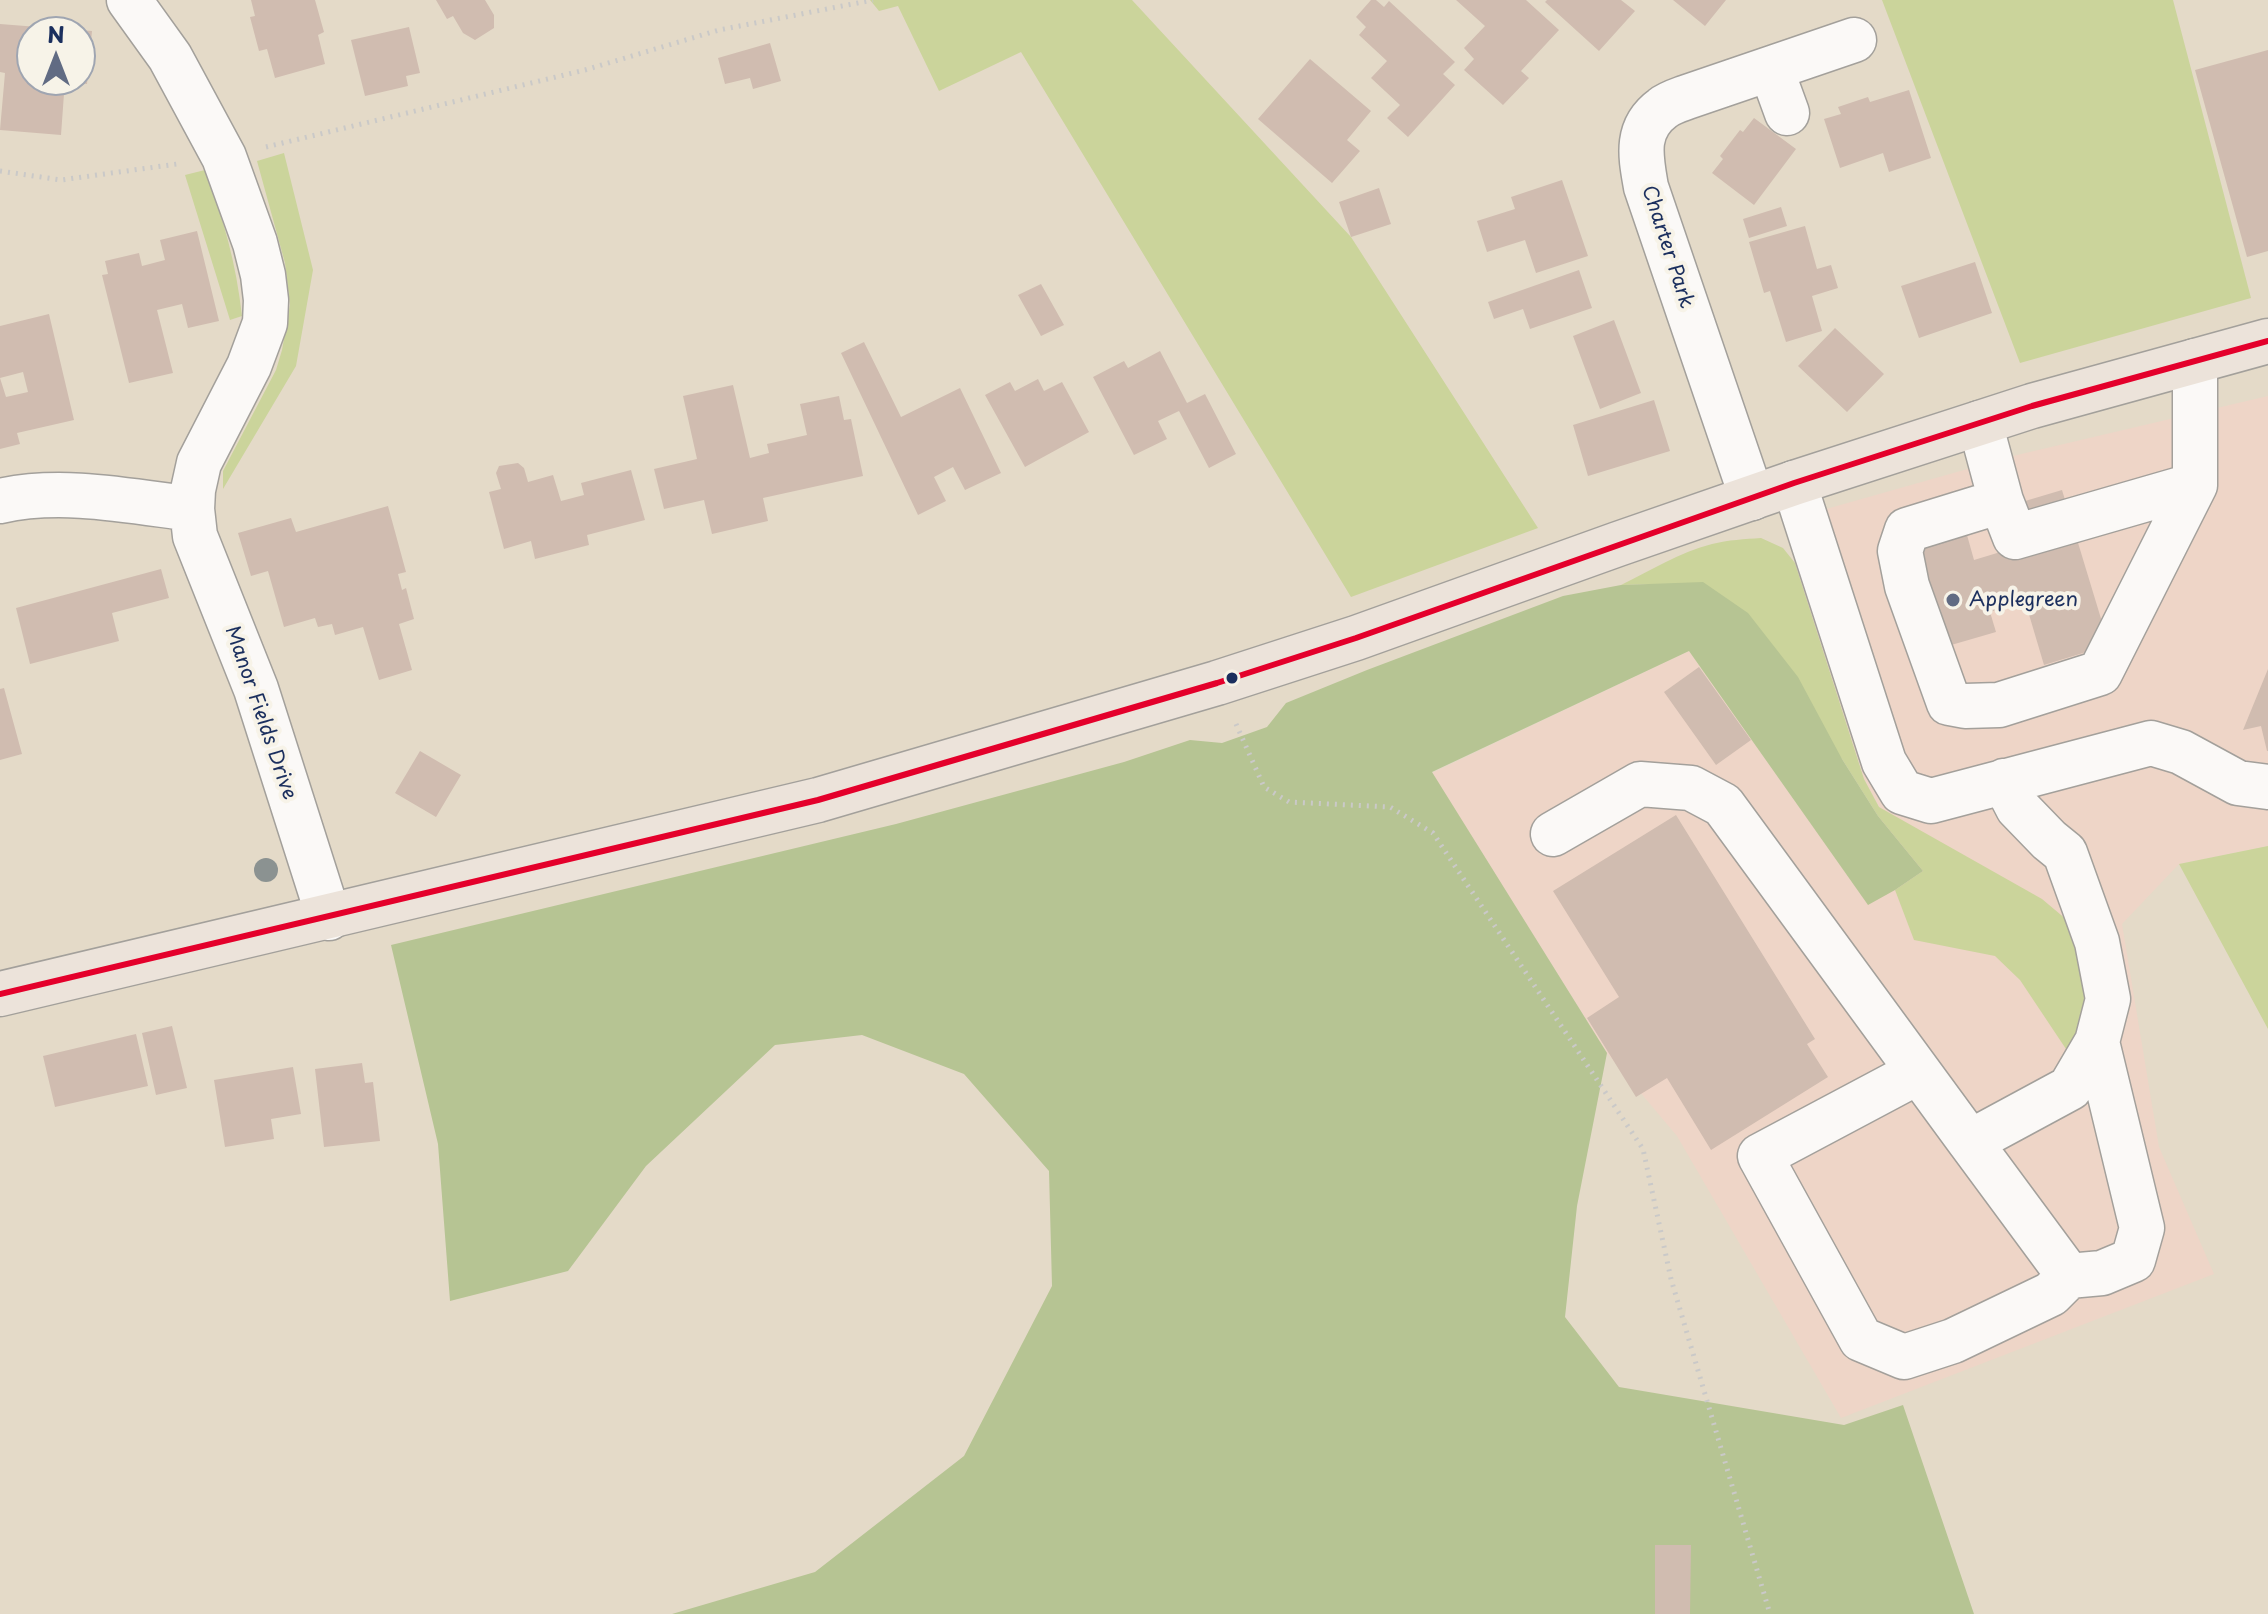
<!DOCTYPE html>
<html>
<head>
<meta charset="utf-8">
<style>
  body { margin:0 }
  #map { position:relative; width:2268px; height:1614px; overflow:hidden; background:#e4dac8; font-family:"Playpen Sans",sans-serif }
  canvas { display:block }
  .north { position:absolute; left:16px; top:16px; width:80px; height:80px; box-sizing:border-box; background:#f7f3e8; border:2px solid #9fa5b1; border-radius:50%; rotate:0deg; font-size:22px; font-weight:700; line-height:32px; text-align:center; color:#1b2f5e }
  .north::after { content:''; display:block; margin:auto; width:28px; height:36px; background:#616b83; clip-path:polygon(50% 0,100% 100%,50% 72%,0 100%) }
</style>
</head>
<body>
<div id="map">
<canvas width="2268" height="1614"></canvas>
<div class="north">N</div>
</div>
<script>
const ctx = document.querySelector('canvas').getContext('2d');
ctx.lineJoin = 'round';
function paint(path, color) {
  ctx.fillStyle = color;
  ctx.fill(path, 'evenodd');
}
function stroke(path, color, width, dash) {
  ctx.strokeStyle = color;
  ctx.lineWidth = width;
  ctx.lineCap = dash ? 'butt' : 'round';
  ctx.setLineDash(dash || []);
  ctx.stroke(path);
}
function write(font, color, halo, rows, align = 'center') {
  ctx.font = font + ' "Playpen Sans",sans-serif';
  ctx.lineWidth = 8;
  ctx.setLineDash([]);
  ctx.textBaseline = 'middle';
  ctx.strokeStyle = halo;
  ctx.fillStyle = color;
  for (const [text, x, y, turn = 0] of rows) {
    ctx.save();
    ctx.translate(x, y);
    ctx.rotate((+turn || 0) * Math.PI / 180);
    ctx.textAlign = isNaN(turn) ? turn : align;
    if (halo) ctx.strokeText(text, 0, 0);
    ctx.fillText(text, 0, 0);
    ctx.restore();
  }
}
const built = new Path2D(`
  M2268 396V846L2179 864 2122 924 2159 1147 2214 1274 1841 1418 1677 1136 1607 1053 1432 773 1689 651 1868 904 1879 807 1864 779 1795 563 1798 517 2017 455Z`);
const green = new Path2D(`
  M870 0H1132L1351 237 1538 528 1351 597 1021 52 939 91 898 6 879 11Z
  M1882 0H2173L2251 298 2020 363Z
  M284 153 313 270 296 366 223 489V471L276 370 282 350 290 305 285 263 257 161Z
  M205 170C224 220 236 263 242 316L230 320 185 175Z
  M1761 538 1783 548 1795 563 1864 779 1879 807 2042 899 2067 920 2094 983 2070 1055 2020 980 1995 956 1914 940 1895 890 1923 871 1878 816 1842 759 1651 584 1621 585C1650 571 1680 552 1712 544 1728 540 1745 539 1761 538Z
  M2268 846V1029L2179 864Z`);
const forest = new Path2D(`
  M1703 582 1748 613 1798 677 1842 759 1878 816 1923 871 1895 890 1868 905 1689 651 1432 772 1607 1053 1577 1206 1565 1317 1619 1387 1844 1425 1903 1405 1974 1614H672L815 1572 964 1456 1052 1286 1049 1171 964 1074 862 1035 775 1045 646 1166 568 1271 450 1301 438 1144 391 945 896 824 1124 762 1190 740 1222 743 1267 727 1286 703 1367 670 1563 596 1621 585Z`);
const building = new Path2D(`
  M251 0H315L324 32 318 35 325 64 275 78 267 49 259 51 250 17 255 16Z
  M436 0H485L494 15V28L475 40 463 33 453 16 447 19Z
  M1371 0H1376L1384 7 1389 1 1455 62 1443 74 1455 85 1408 137 1387 118 1400 105 1371 78 1387 61 1359 35 1366 27 1356 17Z
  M1456 0H1526L1559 30 1521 71 1529 78 1503 105 1464 70 1474 59 1464 48 1485 26Z
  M1547 0H1621L1635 11 1599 51 1545 2Z
  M1673 0H1726L1705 26Z
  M0 24 76 30V32H32V80H65L61 135 0 130 5 73 0 72Z
  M409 27 420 73 406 76 408 86 365 96 351 40Z
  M80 30 92 31 87 84 66 82V80H80Z
  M770 43 781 81 753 89 750 78 725 84 718 58Z
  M2268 50V251L2247 257 2195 70Z
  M1310 59 1371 111 1347 140 1360 151 1332 183 1258 119Z
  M1909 90 1931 158 1889 172 1883 153 1840 168 1824 119 1841 114 1838 107 1868 97 1870 102Z
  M1754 118 1796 149 1754 205 1712 173 1723 159 1720 156 1740 130 1743 132Z
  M1562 180 1588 256 1536 273 1525 240 1487 252 1477 221 1515 209 1511 197Z
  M1379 188 1391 224 1351 237 1339 202Z
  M1781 207 1787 226 1749 238 1743 219Z
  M1805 226 1817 269 1831 265 1838 288 1812 296 1822 331 1786 342 1770 291 1764 293 1749 242Z
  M197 231 219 321 188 328 182 304 157 310 173 373 129 383 102 275 108 274 105 261 139 253 142 266 165 260 160 240Z
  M1975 262 1992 313 1919 338 1901 286Z
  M1579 270 1592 308 1530 329 1523 309 1494 319 1488 302Z
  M1041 284 1064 325 1041 336 1018 295Z
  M49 314 74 420 17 433 20 444 0 449V378L6 397 28 392 23 372 0 378V326Z
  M1614 320 1641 393 1600 409 1573 336Z
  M1835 328 1884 374 1847 412 1798 366Z
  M864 342 901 417 960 388 1001 473 965 490 953 467 934 477 946 501 918 515 841 353Z
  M1160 351 1187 403 1205 394 1236 454 1209 468 1179 411 1158 421 1167 439 1134 455 1093 377 1124 361 1128 368Z
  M1038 379 1044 391 1062 382 1089 432 1025 467 985 395 1010 382 1015 391Z
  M733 385 750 458 769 453 767 444 807 435 800 404 839 396 844 420 851 419 863 476 763 498 768 521 712 534 704 500 664 509 654 469 697 459 683 396Z
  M1654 400 1670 451 1588 476 1573 425Z
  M518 463 524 468 528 482 553 475 561 501 584 495 581 483 631 470 645 520 587 535 589 545 535 559 531 541 504 549 489 492 501 489 496 473 499 466Z
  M2062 490 2109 645 2044 665 2025 601 1990 612 1996 632 1934 650 1905 553 1967 535 1974 560 2007 550 1995 510Z
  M388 506 406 572 398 574 402 590 406 588 414 619 399 624 412 670 379 680 363 627 335 635 332 624 318 627 315 618 284 627 268 571 251 576 238 533 291 518 296 532Z
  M161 569 169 598 112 613 119 641 30 664 16 608Z
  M1699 667 1751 740 1716 765 1664 692Z
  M2268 669V751H2267L2261 726 2243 730Z
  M4 688 22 754 0 760V689Z
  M420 751 461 775 436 817 395 793Z
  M1676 815 1815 1039 1807 1044 1828 1077 1711 1150 1667 1078 1636 1097 1587 1018 1619 997 1553 891Z
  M172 1026 187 1088 156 1095 142 1033Z
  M136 1034 148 1086 55 1107 43 1056Z
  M362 1063 365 1083 373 1082 380 1141 324 1147 315 1069Z
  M293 1067 301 1114 271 1119 274 1139 225 1147 214 1080Z
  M1655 1545H1691L1690 1614H1655Z`);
const path = new Path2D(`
  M266 147 585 70 719 30 873 0
  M0 171 61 180 177 164
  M1236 724 1264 787 1289 802 1390 807 1433 833 1643 1149 1671 1279 1770 1614`);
const minor = new Path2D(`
  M129 0 170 57 224 157 255 243 263 275 266 300 265 323 249 366 199 463 193 490 192 509 195 536 256 689 329 918
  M1771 69 1787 113
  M1980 423 2001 501 2015 537 2195 485V361
  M1794 483 1884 762 1902 792 1931 801 2151 743 2181 752 2238 783 2268 787
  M1752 498 1646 187C1641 158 1634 129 1663 108 1669 103 1679 100 1687 97L1854 40
  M0 501C62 487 130 501 192 509
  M2001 501 1907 530 1900 551 1907 586 1949 703 1965 706 1999 705 2100 673 2195 485
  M1553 834 1640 784 1691 788 1723 805 1970 1142 2070 1088 2097 1042 2108 999 2097 942 2065 853 2049 840 2018 808 2004 781
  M1918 1072 1760 1156 1861 1339 1904 1357 1953 1341 2051 1294 2069 1276
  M1970 1142 2069 1276 2102 1273 2133 1260 2142 1228 2097 1042`);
const major = new Path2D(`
  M0 994 818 800 1217 683 1356 638 1618 544 1794 483 2032 406 2268 341`);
const bus1 = new Path2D(`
  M0 994 818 800 1217 683 1356 638 1794 483 2032 406 2268 341`);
const trees = [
  [266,870]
];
const markers = [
  [1953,600,8,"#616b83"],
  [1232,678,7,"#1b2f5e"]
];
const streetNames = [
  ["Charter Park",1667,247,72],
  ["Manor Fields Drive",260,713,71]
];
const poiNames = [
  ["Applegreen",1969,600]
];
paint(built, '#eed5c7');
paint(green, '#cbd49b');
paint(forest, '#b6c493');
paint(building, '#d0bcb0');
stroke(minor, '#a3a09b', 47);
stroke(major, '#a3a09b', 47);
stroke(path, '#cac9c8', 5, [2, 6]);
stroke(minor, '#fbf9f7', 44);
stroke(major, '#ece3da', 44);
stroke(bus1, '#e4002b', 6);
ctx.fillStyle = '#8b9291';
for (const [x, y] of trees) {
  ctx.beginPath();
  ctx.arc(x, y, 12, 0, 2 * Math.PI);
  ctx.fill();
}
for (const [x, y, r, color] of markers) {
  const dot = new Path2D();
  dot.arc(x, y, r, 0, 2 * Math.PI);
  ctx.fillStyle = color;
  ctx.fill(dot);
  stroke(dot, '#f7f3e8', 3);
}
write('20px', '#1b2f5e', '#f7f3e8', streetNames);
write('20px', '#1b2f5e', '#f7f3e8', poiNames, 'left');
</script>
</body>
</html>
